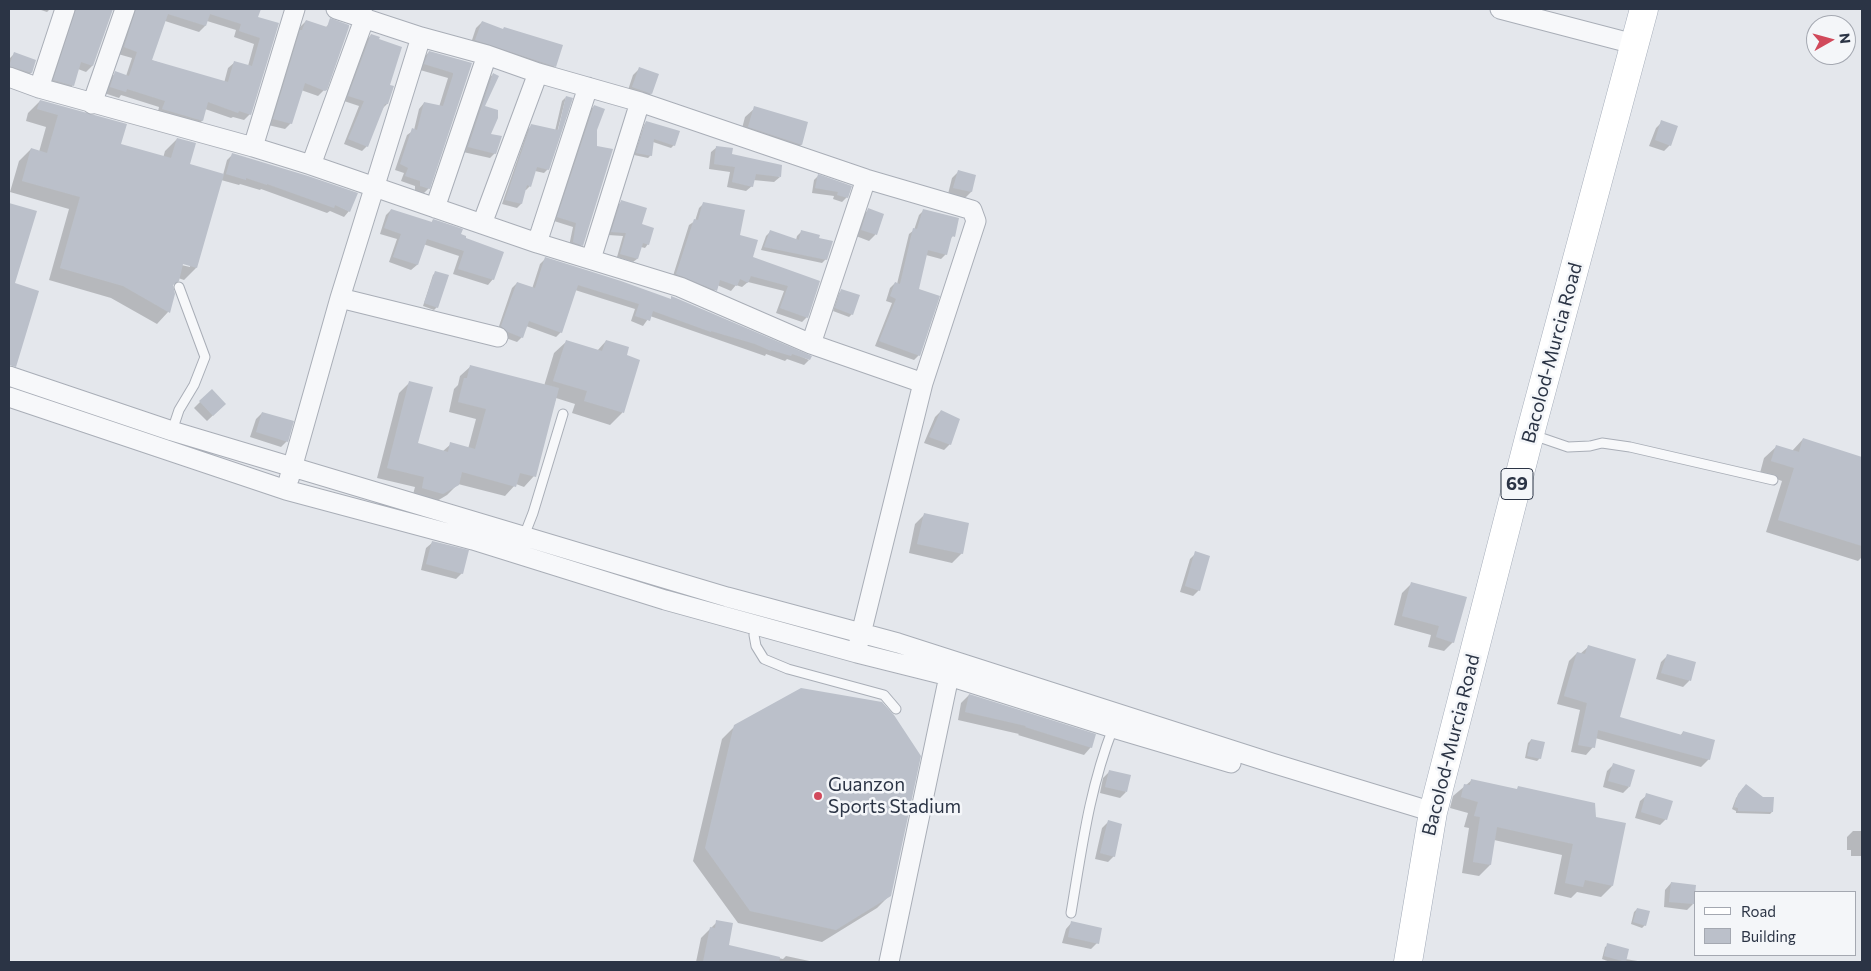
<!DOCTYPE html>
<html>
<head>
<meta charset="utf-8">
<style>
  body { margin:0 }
  #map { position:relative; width:1871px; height:971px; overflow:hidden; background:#e4e7ec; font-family:Commissioner,sans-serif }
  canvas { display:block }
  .frame { position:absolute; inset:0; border:10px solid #2b3445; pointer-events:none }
  .legend { position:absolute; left:1694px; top:891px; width:162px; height:65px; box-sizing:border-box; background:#f4f6f9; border:1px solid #a4a8b1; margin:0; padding:6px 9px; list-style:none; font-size:15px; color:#2b3445 }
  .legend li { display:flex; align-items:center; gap:10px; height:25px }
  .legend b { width:25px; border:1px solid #a4a8b1 }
  .north { position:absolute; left:1806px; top:15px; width:50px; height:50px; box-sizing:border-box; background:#f4f6f9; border:1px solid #a4a8b1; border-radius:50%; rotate:83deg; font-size:14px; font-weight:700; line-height:20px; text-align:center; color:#2b3445 }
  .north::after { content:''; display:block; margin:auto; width:18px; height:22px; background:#d1495b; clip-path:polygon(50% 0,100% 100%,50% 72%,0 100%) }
</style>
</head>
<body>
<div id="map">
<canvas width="1871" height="971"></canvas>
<div class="frame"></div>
<ul class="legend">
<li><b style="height:6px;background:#fff"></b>Road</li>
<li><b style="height:14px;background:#bbc0ca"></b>Building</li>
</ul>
<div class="north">N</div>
</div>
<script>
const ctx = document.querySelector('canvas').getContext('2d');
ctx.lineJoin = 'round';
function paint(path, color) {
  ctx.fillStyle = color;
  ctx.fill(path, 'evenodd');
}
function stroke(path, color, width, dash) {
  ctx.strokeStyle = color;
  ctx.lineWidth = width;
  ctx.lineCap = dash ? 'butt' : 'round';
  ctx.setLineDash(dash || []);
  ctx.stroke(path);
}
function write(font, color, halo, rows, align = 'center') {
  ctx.font = font + ' Commissioner,sans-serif';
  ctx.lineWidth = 5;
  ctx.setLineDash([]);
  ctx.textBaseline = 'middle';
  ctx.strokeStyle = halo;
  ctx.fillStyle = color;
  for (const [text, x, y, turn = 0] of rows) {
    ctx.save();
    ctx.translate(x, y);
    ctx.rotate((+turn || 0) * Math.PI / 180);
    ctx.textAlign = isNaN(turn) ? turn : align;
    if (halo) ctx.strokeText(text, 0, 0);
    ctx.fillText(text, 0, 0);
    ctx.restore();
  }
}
const shadow = new Path2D(`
  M38 9H50L47 12Z
  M68 9H97L94 17 92 66 86 72 78 69 73 85 67 91 48 86Z
  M128 9H259L257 18 277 24 250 114 244 120 233 117 231 118 205 109 202 121 195 127 157 116 159 107 121 95 119 98 104 93 109 79 116 73 126 76 132 58 118 54ZM165 21 199 32 205 26 207 21 236 30 234 37 254 44 248 66 235 62 228 68 224 83 151 60Z
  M306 21 325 28 329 24 325 89 318 96 301 90 291 123 285 129 268 125 295 37 300 27Z
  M482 22 503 30 555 66 549 72 470 46 476 28Z
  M371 35 378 40 388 86 387 104 382 109 367 146 362 151 344 144 359 106 344 101 366 40Z
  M429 52 471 64 429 188 423 194 415 192V186L401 181 404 173 395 170 407 135 414 130 419 109 424 103 439 107 448 78 420 70 423 58Z
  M15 53 35 61 31 73 25 79 9 74V59Z
  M639 69 651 94 645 100 627 93 633 75Z
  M493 74 483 107 495 153 490 158 463 152 488 79Z
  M566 97 548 169 544 173 535 171 530 186 526 190H525L521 204 517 208 502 204 528 129 532 125 555 131 562 101Z
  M40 101 119 145 163 158 165 151 177 139 188 165 223 175 227 160 233 154 349 211 344 217 330 211 327 213 261 189 260 190 240 184 239 185 221 180 196 268 184 280 178 278 172 286 168 312 157 324 111 298 49 280 69 209 10 192 19 161 31 149 39 152 46 127 26 121 28 113ZM178 261 190 265V267L177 264Z
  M594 106 596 130 582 245 578 249 569 246 573 227 554 221 590 110Z
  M755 108 807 123 801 145 791 154 740 136 745 117Z
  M646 122 674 145 671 148 653 142 651 155 648 158 634 155 644 125Z
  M1662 122 1670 145 1664 151 1649 146 1656 128Z
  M717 147 731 155 780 177 774 182 753 180 752 186 746 191 727 187 730 172 709 169 711 152Z
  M958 172 975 176 971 192 965 198 948 194 952 178Z
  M818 176 847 197 842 202 833 199 834 196 812 193 814 180Z
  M622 201 641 225 648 244 645 248 641 247 637 259 633 262 617 257 623 236 608 235 618 205Z
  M704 203 739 236 752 258 818 282 807 317 802 322 776 313 784 291 748 282 742 287 736 285 731 291 717 285 715 290 711 295 672 279 689 225 695 221 699 208Z
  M9 204 35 212 13 284 18 357 9 366Z
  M869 209 883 215 875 235 869 241 856 236 863 215Z
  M391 210 431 223 433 220 460 235 493 279 488 285 453 274 459 256 423 244 417 265 411 270 389 262 397 239 380 234 386 215Z
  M924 210 953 236 949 240 946 254 941 259 926 255 918 289 919 355 914 360 875 346 892 303 886 301 890 288 895 283 897 284 909 234 914 230 919 215Z
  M770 232 796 240 797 236 801 232 826 259 822 263 761 250 766 236Z
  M545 259 670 300 672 298 809 360 804 365 787 359 785 361 766 354 765 356 650 316 643 326 631 321 635 309 575 290 561 332 556 337 526 326 522 337 517 342 503 337 497 332 512 288 517 283 532 289 540 264Z
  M436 272 437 307 434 310 423 306 433 275Z
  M842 290 852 314 849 317 833 311 839 293Z
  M567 341 597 351 606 341 625 356 639 361 622 413 610 425 572 413 575 404 556 398 534 476 524 487 516 484 505 496 458 484 447 495 432 504 412 498 415 487 377 478 399 393 409 383 417 444 443 451 451 444 468 449 476 419 449 412 454 389 458 385 460 376 471 366 544 386 554 353Z
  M212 390 225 404 207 421 194 408Z
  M941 411 950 444 944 450 924 443 935 417Z
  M262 413 287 441 281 447 250 437 256 419Z
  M1803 439 1862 458V557L1858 561 1766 532 1782 481 1760 473 1764 458 1777 446 1792 451Z
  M925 514 962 553 952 563 909 553 915 524Z
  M433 542 462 573 456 579 421 570 426 548Z
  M1196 553 1199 590 1193 596 1180 592 1190 559Z
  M1412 583 1453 642 1444 651 1428 647 1431 635 1394 625 1402 593Z
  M1588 647 1618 718 1680 736 1683 732 1709 759 1701 767 1595 738 1593 747 1586 755 1571 752 1580 710 1557 704 1569 661 1577 653 1580 654Z
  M1667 656 1694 663 1689 681 1683 687 1656 679 1661 662Z
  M969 695 1091 747 1084 755 1018 735 1019 734 958 720 961 703Z
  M735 726 890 895 877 908 822 942 738 923 693 861 722 739Z
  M1531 740 1540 758 1537 761 1525 758 1528 743Z
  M1613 765 1629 787 1623 793 1603 787 1607 771Z
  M1109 772 1126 792 1120 798 1100 793 1103 778Z
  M1472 780 1595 818 1612 886 1601 897 1577 892 1571 898 1554 894 1562 855 1494 840 1490 865 1479 876 1462 873 1469 828 1464 827 1468 813 1450 808 1453 796Z
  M1743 788 1772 812 1770 814 1736 813V811L1732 809 1736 798Z
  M1647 795 1666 819 1660 825 1635 818 1640 801Z
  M1108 822 1114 856 1108 862 1095 859 1102 828Z
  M1853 831H1862V856H1851V850H1847V837Z
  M1671 883 1693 904 1687 910 1664 907 1665 890Z
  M1637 909 1645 925 1642 928 1631 924 1634 912Z
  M717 922 728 946 783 959 786 956 814 962H696L701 938Z
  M1072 922 1097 943 1091 949 1062 943 1066 929Z
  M1608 945 1625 959 1644 962H1610L1602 959 1605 947Z`);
const building = new Path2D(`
  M76 9H113L93 66 81 62 74 86 53 80Z
  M136 9H261L258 17 279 23 251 115 239 111 238 113 208 102 203 121 162 109 165 101 127 89 126 92 110 87 115 71 129 76 137 52 124 47ZM168 14 206 26 210 14 241 24 239 31 260 38 252 66 234 61 228 82 152 60Z
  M330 18 349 25V27L327 90 325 91 305 83 292 124 273 119 300 30H302L306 20 327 27Z
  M482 21 503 29 504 27 563 45 556 67 475 40Z
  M371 34 380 37 379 39 402 47 390 85 394 86 388 104H385L368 147 348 139 364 101 348 96Z
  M429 51 472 63 430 189 420 186V181L405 176 408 168 400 164 412 128 417 130 424 102 443 106 453 75V73L424 64Z
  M14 52 36 60 32 73 9 66Z
  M639 67 659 74 652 94 632 87Z
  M493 73 499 76 485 106 498 110V118L491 134 502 136 496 154 468 147Z
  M566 96 573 98 549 170 537 167 531 187 527 185 522 204 505 200 531 124 558 130Z
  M40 100 127 124 121 144 171 158 177 138 196 143 190 164 224 174 197 268 183 264 179 281 173 285 175 294 170 313 123 286 60 268 80 197 22 181 31 148 47 153 58 115 37 109Z
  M594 105 605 109 597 130V146L613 149 583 246 573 242 576 223 557 217Z
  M754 106 808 122 802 145 748 127Z
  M1661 120 1678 126 1671 146 1655 140Z
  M646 121 680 131 675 146 654 139 652 156 636 153Z
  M716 146 733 148 732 154 782 165 781 177 756 174 753 187 732 182 735 167 714 164Z
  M232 153 308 176 358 193 350 212 335 205 334 208 267 184V185L246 178V180L226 174Z
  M958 170 976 175 972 192 953 188Z
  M818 174 852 186 848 198 837 195 838 192 815 188Z
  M621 200 647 208 642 224 654 228 649 245 643 243 638 259 620 254 626 233 611 232Z
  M703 202 745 210 740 235 758 240 753 257 820 281 808 318 780 308 788 286 751 276 748 283 740 279 737 286 720 280 717 291 676 274 694 219 698 220Z
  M9 203 37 211 15 283 39 291 16 367 9 365Z
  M868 208 884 214 877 235 861 230Z
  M391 209 432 222 433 219 463 229 461 234 466 236V238L504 252 494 280 458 269 464 251 427 239 418 265 393 257 401 234 384 228Z
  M923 209 959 218 955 237 952 236 947 255 928 250 919 289 940 296 920 356 879 341 896 299 890 296 895 282 900 284 913 228 917 229Z
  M770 230 799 240 801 230 820 235 819 238 833 241 827 260 764 247Z
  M545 257 621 281 671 299V296L676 298 812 356 810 360 792 354 791 356 771 350V351L755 344 711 331V332L653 311 650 321 635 316 639 304 578 285 562 333 529 321 523 338 508 332 501 326 517 282 535 288Z
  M435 271 449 275 438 308 424 303Z
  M841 289 860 295 853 315 835 308Z
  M566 340 602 351 606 340 629 347 627 355 640 360 624 413 584 401 587 391 553 381Z
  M470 365 559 388 536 477 520 473 516 487 462 472 459 485 443 494 422 488 424 477 387 468 409 381 433 387 418 443 448 452 450 442 475 449 486 409 458 402 464 378H467Z
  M212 389 226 404 213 416 199 401Z
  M941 410 960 419 951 445 929 437Z
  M262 412 294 421 288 442 256 432Z
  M1803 438 1862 457V546L1778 520 1794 468 1771 461 1776 445 1799 452Z
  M924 513 969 523 963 554 917 544Z
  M432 541 469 550 463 574 426 564Z
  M1195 551 1210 556 1200 591 1185 586Z
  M1411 582 1467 597 1454 643 1436 637 1439 626 1402 616Z
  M1588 645 1636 659 1620 717 1682 735 1683 731 1715 740 1710 760 1598 730 1595 748 1578 745 1587 703 1564 696 1577 652 1585 654Z
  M1667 654 1696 662 1691 681 1661 673Z
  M801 688 882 702 894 715 921 756 891 896 836 930 750 911 705 848 734 725Z
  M969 694 1096 734 1092 748 1025 727 1026 726 965 712Z
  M1531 739 1545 742 1541 759 1527 756Z
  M1613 763 1635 770 1630 787 1608 781Z
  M1109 770 1131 775 1127 792 1105 787Z
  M1471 779 1517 789 1518 786 1595 803 1596 817 1626 823 1613 886 1585 880 1583 887 1565 883 1573 844 1497 827 1491 865 1473 862 1480 817 1474 816 1478 802 1461 797 1464 784 1470 785Z
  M1746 784 1763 797H1774L1773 812 1738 811V808L1734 807 1738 794Z
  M1646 793 1673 801 1667 820 1641 812Z
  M1108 820 1122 824 1115 857 1100 853Z
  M1671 882 1696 885 1694 904 1669 902Z
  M1637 908 1650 911 1646 926 1633 922Z
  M716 920 733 923 729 945 780 957 779 962H703L710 927 715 928Z
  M1071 921 1102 928 1099 944 1068 937Z
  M1607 943 1629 949 1626 962 1604 956Z`);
const lane = new Path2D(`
  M172 431 179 410 194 385 205 357 179 287
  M1533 435 1568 447 1590 446 1602 443 1630 447 1773 480
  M524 536 533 513 563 414
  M758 626 754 635 756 646 764 659 788 669 884 695 896 709
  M1071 913C1082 848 1089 790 1113 728`);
const street = new Path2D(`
  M336 9 421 37 487 55 538 73 640 102 866 179 972 210 976 221 923 383
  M1500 9 1634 44
  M9 77 39 88 253 147 311 165 537 243 680 287 811 344 923 383 859 642
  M39 88 65 9
  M92 104 125 9
  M253 147 295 9
  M311 165 365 17
  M435 208 487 55
  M482 224 538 73
  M537 243 588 87
  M591 259 640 102
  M340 298 498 337
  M811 344 866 179
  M9 376 172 431 727 597 898 643 1272 763 1433 812
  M9 397 286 490 473 540 665 600 857 653 949 676 1113 728 1231 763
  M289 479 340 298 421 37
  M889 962 949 676`);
const primary = new Path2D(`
  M1408 962 1433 812 1530 434 1644 9`);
const markers = [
  [818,796,5,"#d1495b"]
];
const shields = [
  [1517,484,32]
];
const shieldNames = [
  ["69",1517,484]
];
const streetNames = [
  ["Bacolod-Murcia Road",1552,353,-75],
  ["Bacolod-Murcia Road",1451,745,-76]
];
const poiNames = [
  ["Guanzon",828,785],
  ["Sports Stadium",828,807]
];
paint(shadow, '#0003');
paint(building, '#bbc0ca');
stroke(lane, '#a9aeb7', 11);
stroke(street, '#a9aeb7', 21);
stroke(primary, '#a3abb8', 29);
stroke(lane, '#f7f8fa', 9);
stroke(street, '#f7f8fa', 19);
stroke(primary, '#fff', 28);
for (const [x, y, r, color] of markers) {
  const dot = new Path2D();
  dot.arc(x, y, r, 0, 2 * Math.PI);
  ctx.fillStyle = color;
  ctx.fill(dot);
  stroke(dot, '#f4f6f9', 2);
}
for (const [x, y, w] of shields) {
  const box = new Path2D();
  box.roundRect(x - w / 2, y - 15.5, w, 31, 4);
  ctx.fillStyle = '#f4f6f9';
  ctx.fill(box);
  stroke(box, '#2b3445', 1);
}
write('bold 18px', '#2b3445', null, shieldNames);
write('19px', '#2b3445', '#f4f6f9', streetNames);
write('19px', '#2b3445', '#f4f6f9', poiNames, 'left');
</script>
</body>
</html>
